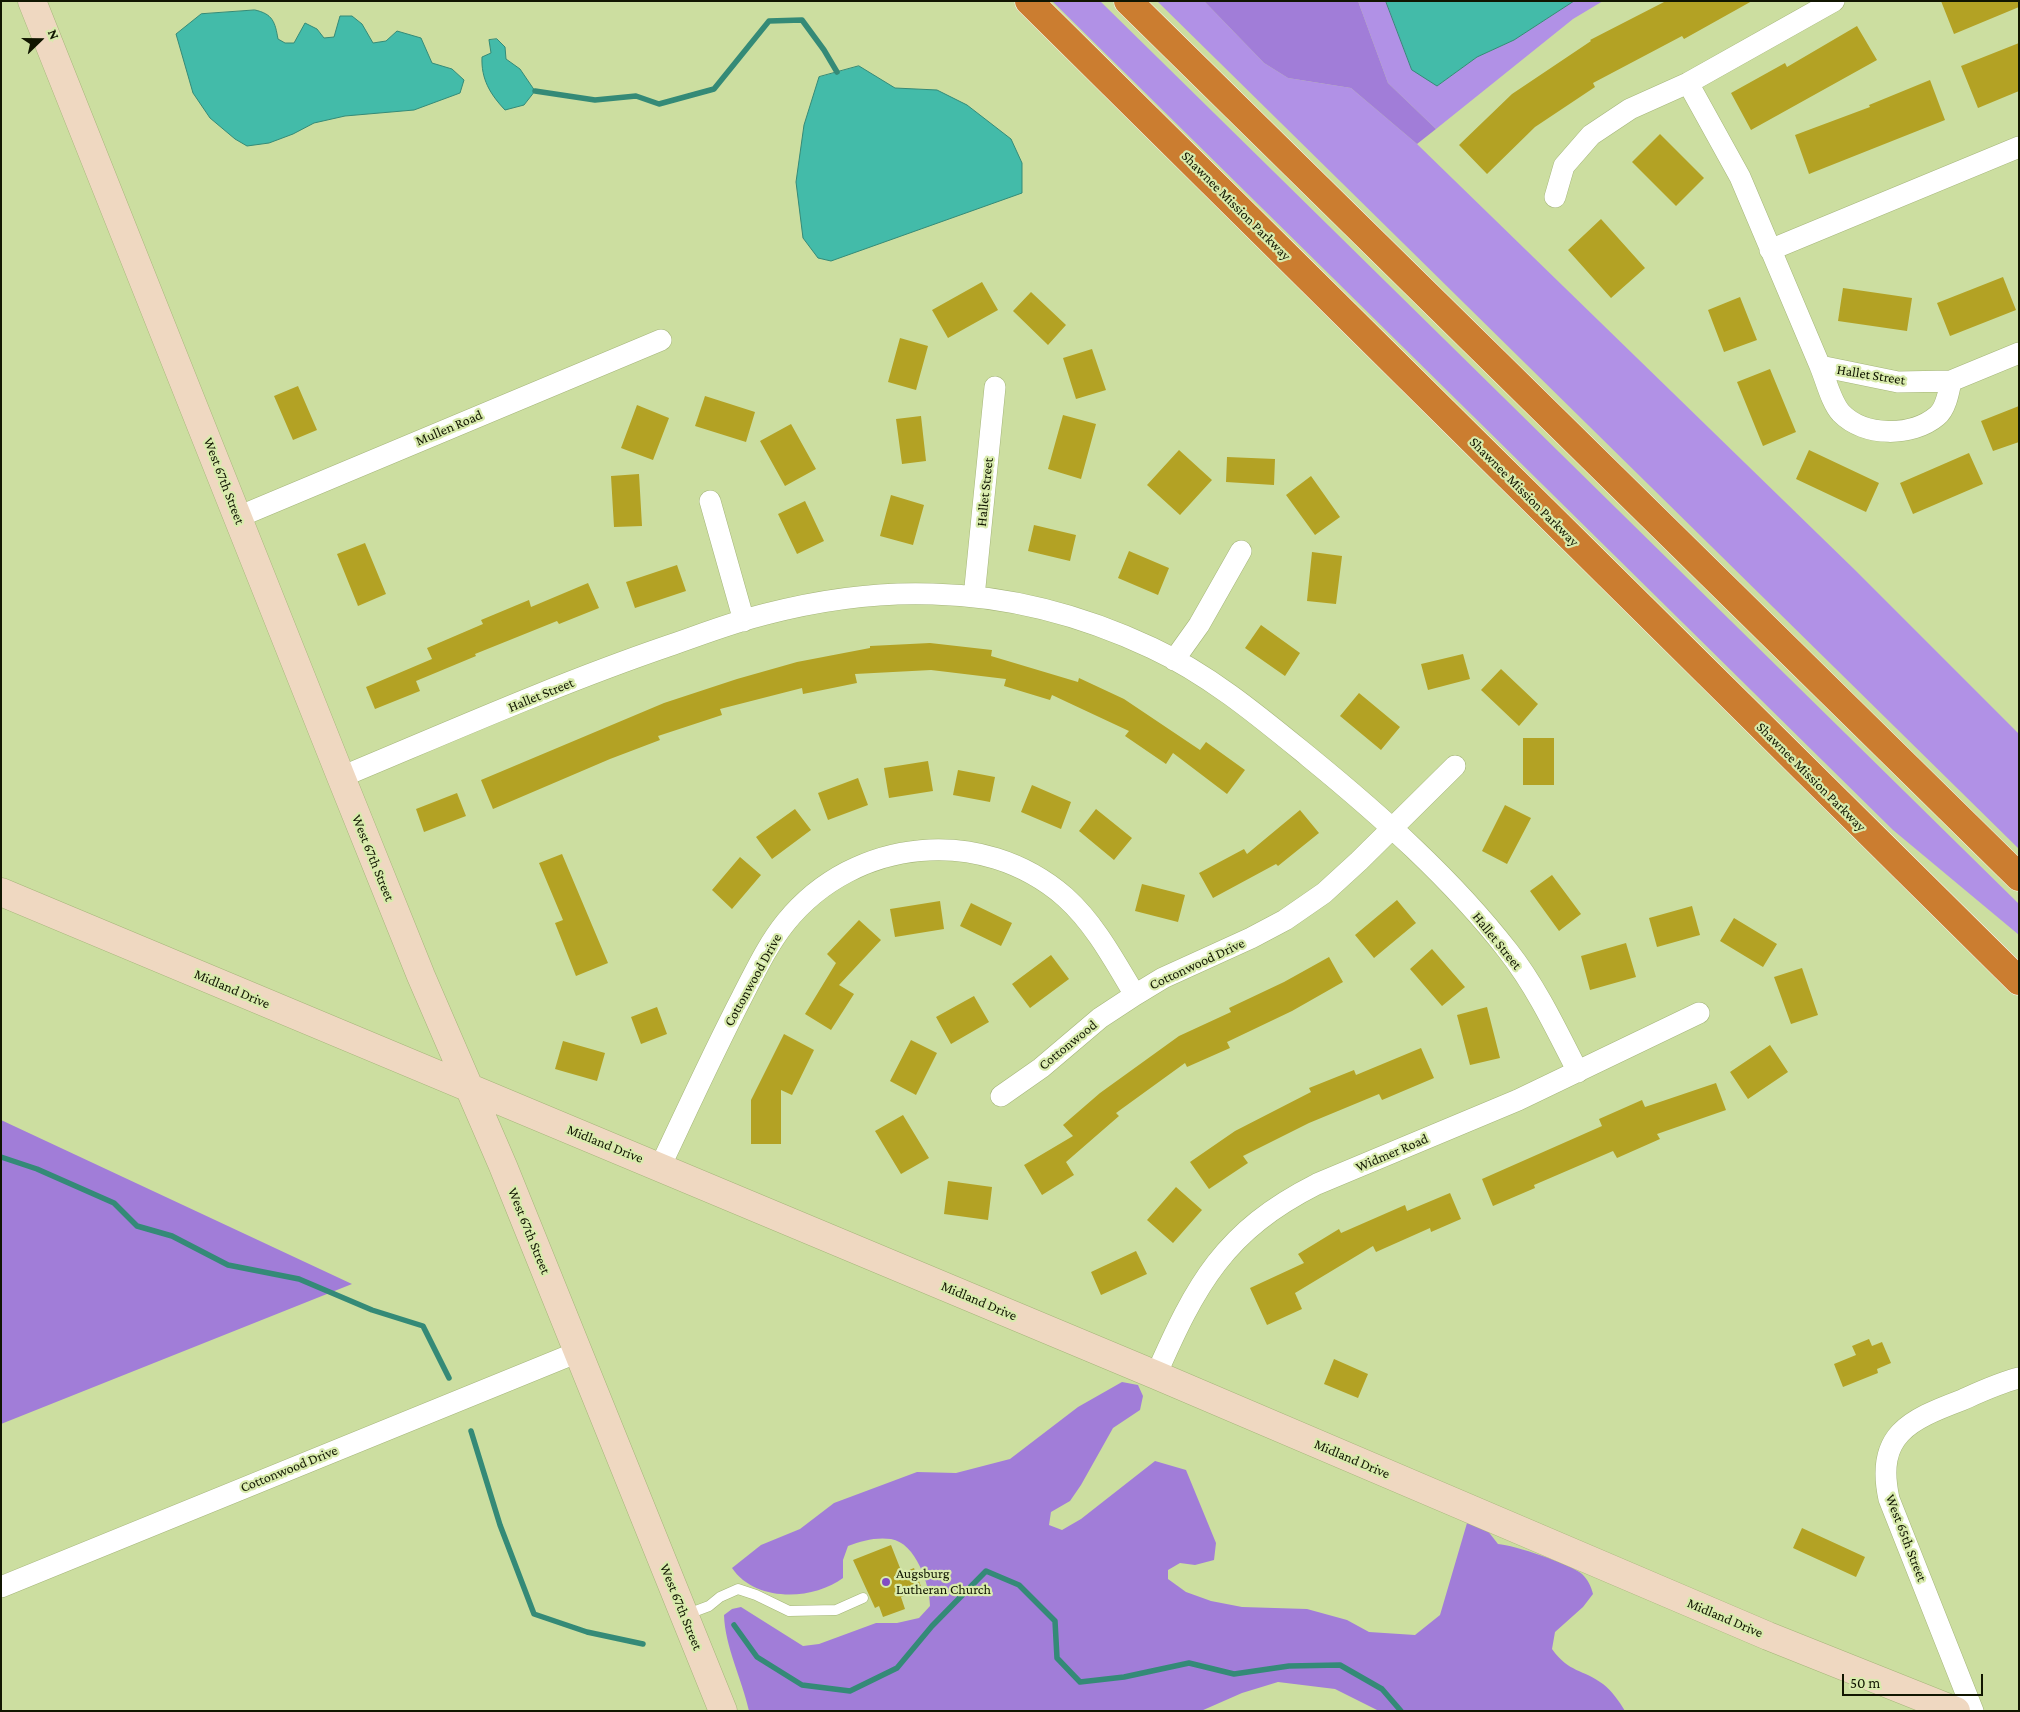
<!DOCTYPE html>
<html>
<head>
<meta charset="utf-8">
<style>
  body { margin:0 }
  #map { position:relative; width:2020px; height:1712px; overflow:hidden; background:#ccdea0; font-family:"Crimson Pro",serif }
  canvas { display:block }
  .frame { position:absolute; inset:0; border:2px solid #111601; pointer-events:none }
  .north { position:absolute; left:15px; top:15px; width:50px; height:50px; -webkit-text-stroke:4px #d9ebad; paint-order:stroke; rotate:68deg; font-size:14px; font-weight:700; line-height:20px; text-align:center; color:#111601 }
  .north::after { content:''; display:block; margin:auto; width:18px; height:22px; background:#111601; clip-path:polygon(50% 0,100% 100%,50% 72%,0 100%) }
  .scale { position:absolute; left:1842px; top:1674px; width:141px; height:22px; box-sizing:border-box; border:2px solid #111601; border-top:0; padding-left:6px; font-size:15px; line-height:18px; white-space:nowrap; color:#111601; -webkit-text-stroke:4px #d9ebad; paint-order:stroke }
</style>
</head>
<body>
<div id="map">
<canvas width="2020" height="1712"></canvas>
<div class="frame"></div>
<div class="north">N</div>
<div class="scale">50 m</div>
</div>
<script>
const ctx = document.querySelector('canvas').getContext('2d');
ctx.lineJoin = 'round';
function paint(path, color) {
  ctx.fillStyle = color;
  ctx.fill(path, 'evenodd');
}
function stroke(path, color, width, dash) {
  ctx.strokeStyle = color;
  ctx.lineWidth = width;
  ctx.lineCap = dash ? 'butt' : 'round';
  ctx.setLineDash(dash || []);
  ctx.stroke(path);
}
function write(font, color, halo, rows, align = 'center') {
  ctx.font = font + ' "Crimson Pro",serif';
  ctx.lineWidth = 4.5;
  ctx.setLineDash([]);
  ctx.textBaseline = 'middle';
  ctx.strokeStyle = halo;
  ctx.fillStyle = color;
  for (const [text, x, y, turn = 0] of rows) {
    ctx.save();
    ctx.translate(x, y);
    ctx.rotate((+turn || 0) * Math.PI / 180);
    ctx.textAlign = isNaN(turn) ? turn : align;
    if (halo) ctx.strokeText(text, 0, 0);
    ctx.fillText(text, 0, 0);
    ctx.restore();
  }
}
const green = new Path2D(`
  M1052 1H1100L2019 904V935L1893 830Z
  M1157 1H1204L1264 63 1288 78 1351 88 1417 144 1855 570 2019 734V849Z
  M1358 1H1386L1400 32 1437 86 1477 57 1514 40 1574 1H1603L1573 19 1436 129 1388 83Z`);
const forest = new Path2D(`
  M1204 1H1358L1388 83 1436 129 1417 144 1351 88 1288 78 1264 63Z
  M1 1120 352 1284 1 1424Z
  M1122 1382 1138 1385 1143 1396 1140 1410 1113 1428 1081 1485 1070 1501 1051 1512 1049 1525 1062 1530 1081 1519 1155 1461 1186 1470 1216 1543 1214 1560 1195 1565 1180 1563 1168 1570V1579L1186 1592 1211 1601 1242 1607 1307 1609 1347 1620 1369 1632 1415 1635 1440 1615 1467 1523 1487 1530 1498 1544C1514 1545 1571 1564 1582 1574 1588 1580 1591 1586 1593 1594L1583 1607 1555 1632 1552 1649C1569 1673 1583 1669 1603 1684 1612 1691 1619 1701 1625 1711H1379L1335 1689 1278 1682 1242 1693 1201 1711H749C742 1679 725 1647 724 1615L732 1609 741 1607 803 1646 819 1644 876 1623H897L919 1618 930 1606C930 1585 916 1543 891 1539 875 1537 862 1541 848 1546L843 1560V1578C812 1601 755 1602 732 1568L761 1545 800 1529 834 1503 917 1472 956 1473 1010 1459 1078 1407Z`);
const water = new Path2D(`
  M1386 1H1574L1514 40 1477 57 1437 86 1412 70Z
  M255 10C273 14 275 22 278 39L285 43H294L305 23 317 29 324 38 334 37 340 16H352L362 24 373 43 386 41 397 31 421 38 432 63 452 69 464 80 460 93 414 110 345 116 314 123 293 134 269 143 247 146 235 139 210 118 193 93 176 34 201 14Z
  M497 39 505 47 506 59 520 69 535 91 524 105 505 110C490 94 481 79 482 57L491 53 489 40Z
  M859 66 895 88 937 90 967 105 1011 139 1022 163V193L831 261 818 258 803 238 796 182 804 125 819 77Z`);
const stream = new Path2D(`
  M535 91 595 100 636 96 659 104 714 89 769 21 802 20 824 50 837 72
  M1 1157 37 1169 114 1203 137 1226 172 1236 228 1265 299 1279 372 1310 423 1326 449 1378
  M471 1431 500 1525 534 1614 587 1632 643 1644
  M734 1625 757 1657 802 1685 850 1691 897 1668 932 1626 986 1571 1019 1585 1055 1621 1057 1658 1080 1682 1124 1677 1189 1663 1234 1674 1289 1666 1340 1665 1382 1689 1401 1711`);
const building = new Path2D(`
  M1666 1H1752L1684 39 1682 36 1593 83 1595 87 1535 127 1487 174 1459 145 1512 94 1591 41 1590 40Z
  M1941 1H2019V7L1954 34Z
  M1857 26 1877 60 1751 130 1731 93 1785 63 1787 67Z
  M2019 43V91L1978 108 1961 66Z
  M1930 80 1945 120 1809 174 1795 135 1870 107 1869 105Z
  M1660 134 1704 178 1676 206 1632 162Z
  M1601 219 1645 268 1611 298 1568 250Z
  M2003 277 2016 310 1950 336 1937 303Z
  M982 282 998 310 948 338 932 310Z
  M1843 288 1912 298 1907 331 1838 321Z
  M1031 292 1066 325 1048 345 1013 311Z
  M1740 297 1757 340 1724 352 1708 310Z
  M900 338 928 346 916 390 888 382Z
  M1092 349 1106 390 1076 399 1063 358Z
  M1770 369 1796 432 1763 446 1737 382Z
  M298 386 317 430 293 440 274 396Z
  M705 396 755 412 746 442 695 426Z
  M637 405 669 418 653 460 621 448Z
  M2019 406V442L1993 451 1981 421Z
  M1063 415 1096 424 1081 479 1048 469Z
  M921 416 926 461 902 464 896 419Z
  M791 424 816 469 785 486 760 441Z
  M1179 450 1212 480 1180 515 1147 485Z
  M1809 450 1879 483 1866 512 1796 479Z
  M1969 453 1983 484 1913 514 1900 483Z
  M1227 457 1275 459 1274 485 1226 482Z
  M639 474 642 526 614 527 611 476Z
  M1311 476 1340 517 1315 535 1286 495Z
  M891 495 924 505 913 545 880 536Z
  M805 501 824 541 797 554 778 514Z
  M1034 525 1076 535 1070 561 1028 551Z
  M365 543 386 594 358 606 337 554Z
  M1129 551 1169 568 1158 595 1118 578Z
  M1312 552 1342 556 1336 604 1307 601Z
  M677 565 686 591 635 608 626 582Z
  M588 583 599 608 559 624 557 621 475 654 476 656 416 681 420 691 375 709 366 687 432 659 427 648 483 624 481 620 529 600 531 607Z
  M1261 625 1300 653 1285 676 1245 648Z
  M930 643 992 650 991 656 1078 682 1079 678 1124 699 1200 750 1206 742 1245 770 1227 794 1173 753 1166 764 1125 736 1129 731 1052 695 1050 700 1004 686 1006 679 931 670 855 674 857 683 803 694 802 688 720 709 722 715 658 736 660 740 610 759 493 809 481 780 664 703 737 679 797 662 870 648V646Z
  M1463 654 1470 679 1428 690 1421 664Z
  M1501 669 1538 704 1519 726 1481 690Z
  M1359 693 1400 727 1381 750 1340 716Z
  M1523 738H1554V785H1523Z
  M928 761 933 791 889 798 884 768Z
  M958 770 995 777 990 802 953 795Z
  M858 778 868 805 828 820 818 793Z
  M1032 785 1071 802 1061 829 1021 812Z
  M457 793 466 816 424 832 416 809Z
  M1505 805 1531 818 1507 864 1482 851Z
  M795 809 811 830 772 859 756 837Z
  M1096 809 1132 838 1114 860 1079 831Z
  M1300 810 1319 833 1278 866 1276 864 1213 898 1199 873 1244 849 1247 854Z
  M562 854 608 963 576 976 555 923 563 920 539 863Z
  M740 857 761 875 732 909 712 890Z
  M1552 875 1581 914 1559 931 1530 891Z
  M1142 884 1185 895 1178 922 1135 911Z
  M1397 900 1416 923 1374 958 1355 935Z
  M940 901 944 929 895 937 890 909Z
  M971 903 1012 923 1001 946 960 926Z
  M1692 906 1700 935 1657 947 1649 918Z
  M1734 918 1777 944 1763 967 1720 941Z
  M859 920 881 940 839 985 854 994 831 1030 805 1014 836 963 827 954Z
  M1626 943 1636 977 1590 990 1581 956Z
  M1432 949 1465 987 1442 1006 1410 969Z
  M1051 955 1069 979 1030 1008 1012 984Z
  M1329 957 1343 982 1292 1011 1227 1042 1230 1048 1187 1067 1185 1063 1116 1113 1119 1116 1066 1162 1074 1175 1042 1195 1024 1165 1073 1136 1063 1125 1100 1093 1179 1036 1231 1012 1229 1008 1284 982Z
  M1802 968 1818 1015 1791 1024 1774 977Z
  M974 996 989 1022 951 1044 936 1017Z
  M657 1007 667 1034 641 1044 631 1017Z
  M1487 1007 1500 1058 1470 1065 1457 1015Z
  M784 1034 814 1050 792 1095 781 1090V1144H751V1100Z
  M911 1040 937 1053 916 1095 890 1081Z
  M563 1041 605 1053 597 1081 555 1069Z
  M1770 1045 1788 1072 1748 1099 1730 1072Z
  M1421 1048 1434 1078 1382 1100 1379 1094 1309 1123 1243 1156 1248 1163 1209 1189 1190 1162 1235 1131 1311 1092 1309 1088 1354 1070 1356 1075Z
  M1716 1083 1726 1110 1657 1134 1660 1139 1617 1158 1613 1151 1534 1185 1535 1188 1493 1206 1482 1179 1602 1126 1599 1119 1642 1100 1645 1107Z
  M903 1115 929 1158 901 1174 875 1131Z
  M948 1181 992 1187 988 1220 944 1214Z
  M1176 1187 1202 1210 1173 1243 1147 1220Z
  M1450 1193 1461 1219 1431 1232 1430 1228 1376 1252 1373 1246 1295 1293 1302 1309 1267 1325 1250 1288 1304 1263 1298 1254 1339 1229 1341 1233 1405 1205 1407 1211Z
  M1136 1251 1147 1274 1101 1295 1091 1272Z
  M1869 1339 1872 1346 1882 1342 1891 1363 1877 1369 1878 1373 1843 1387 1834 1364 1856 1355 1852 1346Z
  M1334 1359 1368 1374 1358 1398 1324 1384Z
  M1802 1528 1865 1557 1856 1577 1793 1548Z
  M891 1545 902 1573 914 1568 922 1589 901 1597 905 1609 883 1617 879 1606 875 1608 853 1560Z`);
const lane = new Path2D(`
  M685 1615 709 1606 720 1597 738 1589 756 1595 789 1611 836 1610 863 1598`);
const street = new Path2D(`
  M1688 83 1740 177 1820 366 1898 382 1951 381 2019 353
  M1555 197 1564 166 1591 135 1630 109 1688 83 1834 1
  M1770 250 2019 147
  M1820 366C1826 380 1831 402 1841 413 1864 437 1912 437 1937 416 1946 409 1949 391 1951 381
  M710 501 744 621
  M238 517 661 340
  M974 597 995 387
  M1174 660 1199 625 1241 551
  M341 777C449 732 557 684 668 646 700 635 733 622 766 614 820 600 877 592 933 594 1009 596 1084 616 1152 648 1210 675 1260 717 1309 757 1380 815 1452 879 1508 951 1537 988 1557 1031 1578 1072
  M1001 1096 1041 1068 1100 1018 1135 995 1163 978 1251 938 1285 920 1324 893 1359 861 1455 766
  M660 1167C687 1110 713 1053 742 997 755 972 768 944 786 922 855 837 982 825 1065 897 1095 924 1114 960 1135 995
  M1156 1375C1196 1284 1224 1231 1317 1184L1518 1100 1699 1013
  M1 1587 578 1352
  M1973 1711 1889 1499C1875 1435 1909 1420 1962 1400 1980 1392 1999 1383 2019 1378`);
const secondary = new Path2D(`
  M32 1 341 777 421 976 503 1166 723 1711
  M1 892 1156 1375 1768 1636 1956 1711`);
const highway = new Path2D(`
  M1029 1 2019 981
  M1128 1 2019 877`);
const markers = [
  [886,1582,5,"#824dc4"]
];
const streetNames = [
  ["Shawnee Mission Parkway",1236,206,45],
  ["Hallet Street",1871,375,9],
  ["Mullen Road",449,428,-23],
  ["West 67th Street",224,481,69],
  ["Hallet Street",985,492,-84],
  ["Shawnee Mission Parkway",1524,492,45],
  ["Hallet Street",541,695,-22],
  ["Shawnee Mission Parkway",1811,777,45],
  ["West 67th Street",373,858,68],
  ["Hallet Street",1497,941,51],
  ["Cottonwood Drive",1197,964,-25],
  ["Cottonwood Drive",753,980,-61],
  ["Midland Drive",232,989,23],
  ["Cottonwood",1068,1045,-39],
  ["Midland Drive",605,1144,22],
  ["Widmer Road",1392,1153,-23],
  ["West 67th Street",529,1231,68],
  ["Midland Drive",979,1301,23],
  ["Midland Drive",1352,1459,23],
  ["Cottonwood Drive",289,1469,-22],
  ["West 65th Street",1906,1538,69],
  ["West 67th Street",681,1607,68],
  ["Midland Drive",1725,1618,23]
];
const poiNames = [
  ["Augsburg",896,1574],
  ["Lutheran Church",896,1590]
];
paint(green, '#b191e6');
paint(forest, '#a17dd8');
paint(water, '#43bba9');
stroke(water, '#348a77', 1);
stroke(stream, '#348a77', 5.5);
paint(building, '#b3a224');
stroke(lane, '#a5b579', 11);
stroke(street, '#a5b579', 22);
stroke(secondary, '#a5b579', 29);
stroke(highway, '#fff', 29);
stroke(lane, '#fff', 10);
stroke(street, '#fff', 21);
stroke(secondary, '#efd8c1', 28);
stroke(highway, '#cb7d30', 28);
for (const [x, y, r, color] of markers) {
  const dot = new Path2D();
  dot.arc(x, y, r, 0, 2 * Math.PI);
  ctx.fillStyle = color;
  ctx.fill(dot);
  stroke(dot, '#d9ebad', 2);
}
write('14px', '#111601', '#d9ebad', streetNames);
write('14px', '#111601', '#d9ebad', poiNames, 'left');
</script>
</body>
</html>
